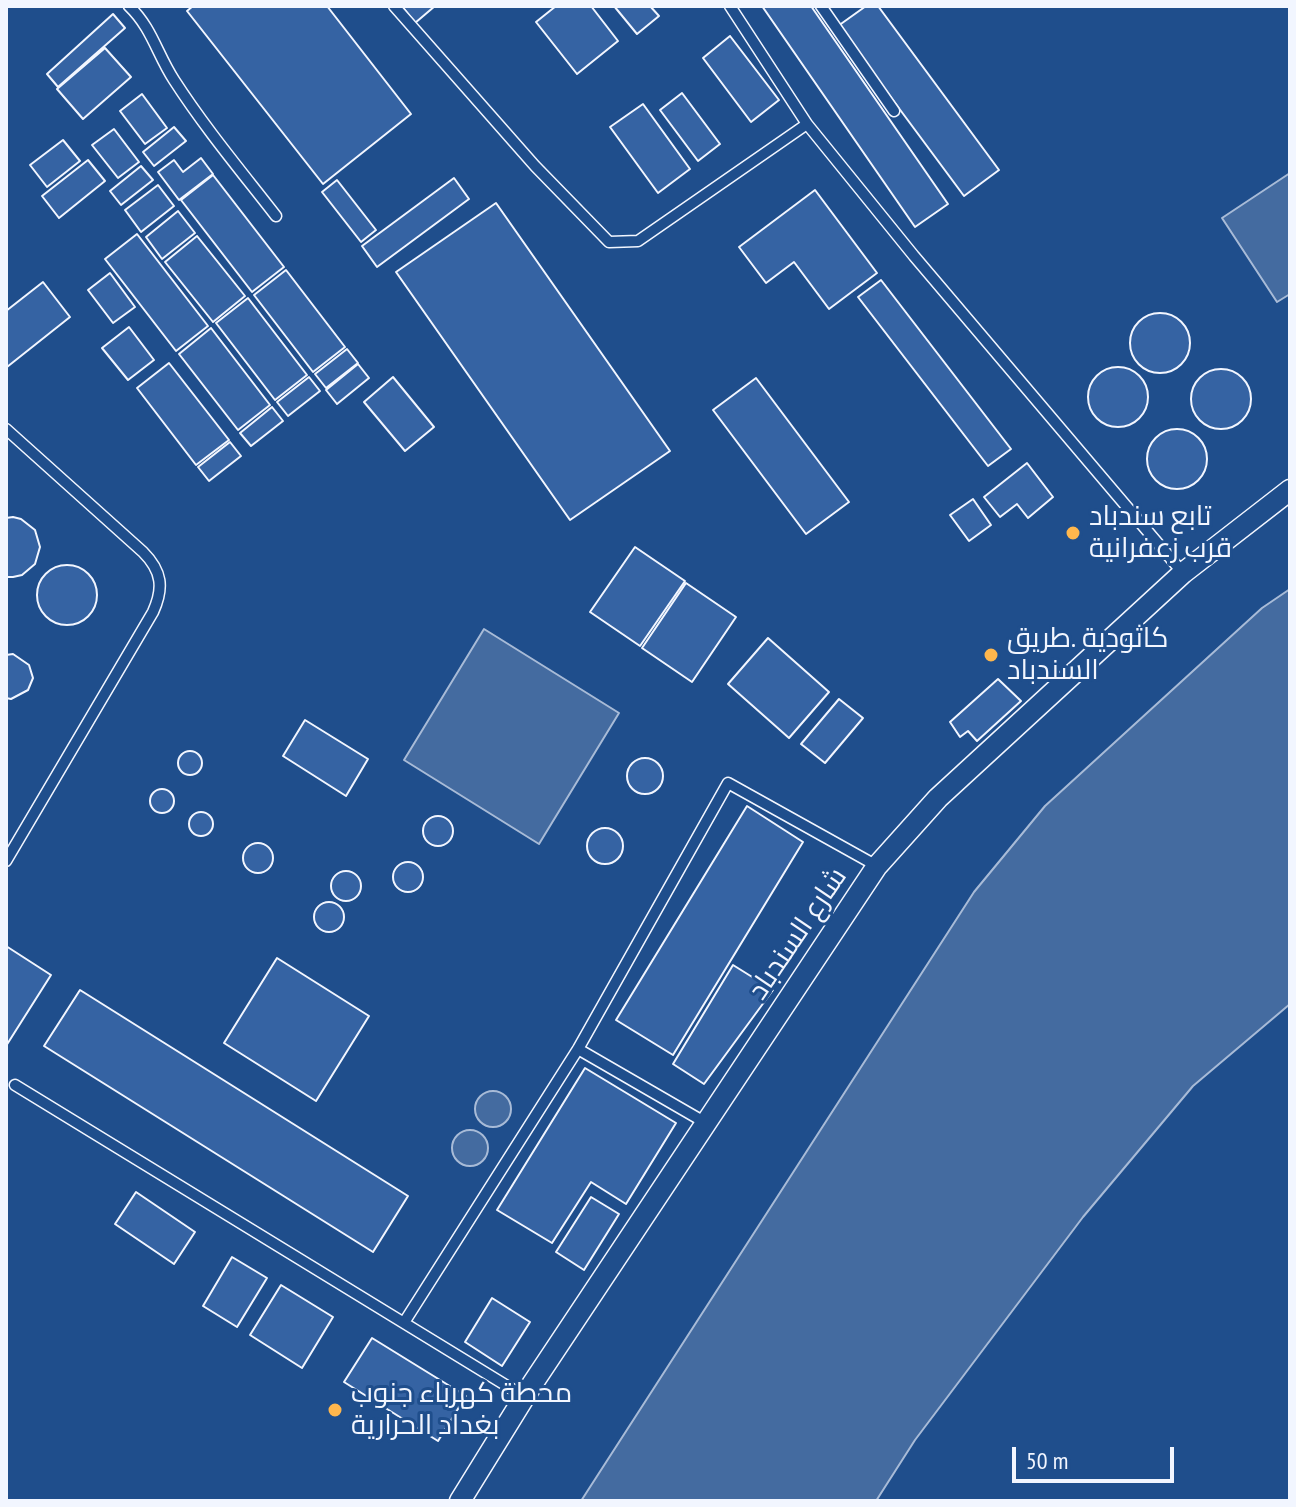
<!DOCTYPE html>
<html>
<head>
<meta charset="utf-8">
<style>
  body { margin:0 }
  #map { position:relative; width:1296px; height:1507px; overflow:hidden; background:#1f4e8c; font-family:"PT Sans Narrow",sans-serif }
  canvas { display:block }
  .frame { position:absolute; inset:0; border:8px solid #f2f6ff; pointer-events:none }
  .scale { position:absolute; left:1012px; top:1447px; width:162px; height:36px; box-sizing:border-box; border:4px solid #f2f6ff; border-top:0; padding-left:10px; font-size:24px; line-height:28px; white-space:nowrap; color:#f2f6ff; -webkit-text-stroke:6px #1f4e8c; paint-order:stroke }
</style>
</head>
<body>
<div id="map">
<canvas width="1296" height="1507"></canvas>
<div class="frame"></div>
<div class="scale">50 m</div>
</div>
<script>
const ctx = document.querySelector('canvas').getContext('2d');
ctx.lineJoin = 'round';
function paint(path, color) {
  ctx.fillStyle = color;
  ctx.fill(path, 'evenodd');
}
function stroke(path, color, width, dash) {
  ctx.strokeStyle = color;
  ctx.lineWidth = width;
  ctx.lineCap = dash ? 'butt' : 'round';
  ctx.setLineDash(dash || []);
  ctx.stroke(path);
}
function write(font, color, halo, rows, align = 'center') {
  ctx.font = font + ' "PT Sans Narrow",Cairo,sans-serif';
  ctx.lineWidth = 6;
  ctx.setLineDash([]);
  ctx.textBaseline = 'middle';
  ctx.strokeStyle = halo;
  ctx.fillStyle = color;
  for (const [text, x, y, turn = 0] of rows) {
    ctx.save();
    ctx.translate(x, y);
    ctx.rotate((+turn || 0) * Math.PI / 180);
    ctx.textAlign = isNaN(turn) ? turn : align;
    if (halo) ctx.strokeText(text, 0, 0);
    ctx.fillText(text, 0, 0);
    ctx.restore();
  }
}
const water = new Path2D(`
  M1290 173V294L1277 302 1222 218Z
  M1290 589V1004L1193 1086 1083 1217 915 1440 876 1501H581L974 892 1045 806 1262 608Z
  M484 629 619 713 539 844 404 760Z
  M475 1109a18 18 0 1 1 36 0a18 18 0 1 1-36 0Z
  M452 1148a18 18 0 1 1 36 0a18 18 0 1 1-36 0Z`);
const building = new Path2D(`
  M193 6H327L411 114 323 184 187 11Z
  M402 6H435L415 23Z
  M556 6H591L618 41 577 74 536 22Z
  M614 6H650L659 16 637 34Z
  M762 6H811L948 204 915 227Z
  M866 6H878L999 170 964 196 838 26Z
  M113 14 125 28 58 87 47 74Z
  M730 36 779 100 751 122 703 58Z
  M105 48 131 77 83 119 57 89Z
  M682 93 720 144 698 161 660 110Z
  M142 94 167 128 145 144 120 111Z
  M643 104 690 169 658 193 610 127Z
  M174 127 186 141 154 166 143 152Z
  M114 129 139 162 118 178 92 145Z
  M63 140 80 161 47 187 30 165Z
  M201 158 213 174 179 200 158 172 174 160 183 172Z
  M88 160 105 181 59 218 42 196Z
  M141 166 153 180 121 205 110 191Z
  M213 175 284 267 252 292 181 200Z
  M454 178 469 199 377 267 362 246Z
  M337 180 376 230 361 242 322 192Z
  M158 185 174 206 141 232 125 210Z
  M815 190 877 273 829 309 794 262 766 283 739 247Z
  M496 203 670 451 570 520 396 272Z
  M178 211 195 233 162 259 146 237Z
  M137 234 208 326 176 351 105 259Z
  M197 236 245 296 213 322 165 262Z
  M286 270 345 347 313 372 254 295Z
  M110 273 135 307 113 323 88 290Z
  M881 280 1011 449 988 466 858 297Z
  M43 282 70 317 7 367 6 311Z
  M248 298 307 375 275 400 216 323Z
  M1130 343a30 30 0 1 1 60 0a30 30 0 1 1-60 0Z
  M129 327 154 360 128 380 102 348Z
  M211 328 270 405 238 430 179 354Z
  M347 349 358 363 326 388 315 374Z
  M169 363 229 440 196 465 137 388Z
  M358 364 369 378 337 404 326 390Z
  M1088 397a30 30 0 1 1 60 0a30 30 0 1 1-60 0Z
  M1191 399a30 30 0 1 1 60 0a30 30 0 1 1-60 0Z
  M309 377 320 391 288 416 277 402Z
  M393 377 434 427 405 451 364 402Z
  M756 378 849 502 806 534 713 410Z
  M272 407 283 421 251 446 240 433Z
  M1147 459a30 30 0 1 1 60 0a30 30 0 1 1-60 0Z
  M230 442 241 456 209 481 198 467Z
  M1027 463 1053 497 1028 518 1017 504 1000 517 984 497Z
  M973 499 991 525 969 541 950 515Z
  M13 517 21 519 35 530 40 547 35 564 22 575 13 577H6V518Z
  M635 547 685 581 640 646 590 612Z
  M37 595a30 30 0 1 1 60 0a30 30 0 1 1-60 0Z
  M686 583 736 617 692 682 642 648Z
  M768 638 829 692 789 738 728 684Z
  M13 654 29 665 33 678 28 690 11 699 6 698V655Z
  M998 679 1021 701 977 741 968 731 960 737 950 722Z
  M839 699 863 718 825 763 801 744Z
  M305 720 368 759 346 796 283 756Z
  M178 763a12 12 0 1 1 24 0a12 12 0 1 1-24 0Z
  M627 776a18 18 0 1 1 36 0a18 18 0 1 1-36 0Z
  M150 801a12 12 0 1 1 24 0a12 12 0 1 1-24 0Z
  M747 806 803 842 673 1055 616 1020Z
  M189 824a12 12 0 1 1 24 0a12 12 0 1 1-24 0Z
  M423 831a15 15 0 1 1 30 0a15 15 0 1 1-30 0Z
  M587 846a18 18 0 1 1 36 0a18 18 0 1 1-36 0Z
  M243 858a15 15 0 1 1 30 0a15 15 0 1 1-30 0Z
  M393 877a15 15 0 1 1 30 0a15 15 0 1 1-30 0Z
  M331 886a15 15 0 1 1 30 0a15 15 0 1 1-30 0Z
  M314 917a15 15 0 1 1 30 0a15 15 0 1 1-30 0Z
  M6 946 51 975 6 1046Z
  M277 958 369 1016 316 1101 224 1043Z
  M733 965 773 990 704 1084 673 1064Z
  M80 990 408 1196 373 1252 44 1046Z
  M585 1068 676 1123 626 1204 591 1182 552 1243 497 1210Z
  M136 1192 195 1232 174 1264 115 1224Z
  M591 1197 619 1214 584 1270 556 1252Z
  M232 1257 267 1278 237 1327 203 1306Z
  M281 1285 333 1317 302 1368 250 1335Z
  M492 1298 530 1322 502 1366 465 1342Z
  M372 1338 466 1396 438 1441 344 1382Z`);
const lane = new Path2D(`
  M129 6C152 28 157 54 174 80 205 128 241 171 276 216
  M394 6 535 166 609 242 638 241 807 124
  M730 6 807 124 914 256 1183 573
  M821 6 894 111
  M6 429 143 552C162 571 164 588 153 612L6 861
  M578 1049 706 1123
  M15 1085 525 1397
  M405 1321 578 1049 728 783 877 866`);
const street = new Path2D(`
  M460 1501 533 1383 877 866 938 798 1183 573 1290 490`);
const markers = [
  [1073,533,8,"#ffb74d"],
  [991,655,8,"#ffb74d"],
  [335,1410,8,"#ffb74d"]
];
const poiNames = [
  ["تابع سندباد",1089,517],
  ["قرب زعفرانية",1089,549],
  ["كاثودية .طريق",1007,639],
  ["السندباد",1007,671],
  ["محطة كهرباء جنوب",351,1394],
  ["بغداد الحرارية",351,1426]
];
const streetNames = [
  ["شارع السندباد",798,934,-56]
];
paint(water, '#446ba0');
stroke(water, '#a8bbd7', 2);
paint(building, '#3563a3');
stroke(building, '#f2f6ff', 2);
stroke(lane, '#f2f6ff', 13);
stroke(street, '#f2f6ff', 23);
stroke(lane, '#1f4e8c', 10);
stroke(street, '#1f4e8c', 20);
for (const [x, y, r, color] of markers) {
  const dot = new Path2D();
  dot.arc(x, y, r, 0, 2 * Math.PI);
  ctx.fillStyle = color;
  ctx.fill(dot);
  stroke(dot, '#1f4e8c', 3);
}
write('28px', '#f2f6ff', '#1f4e8c', poiNames, 'left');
write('28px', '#f2f6ff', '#1f4e8c', streetNames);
</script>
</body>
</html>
